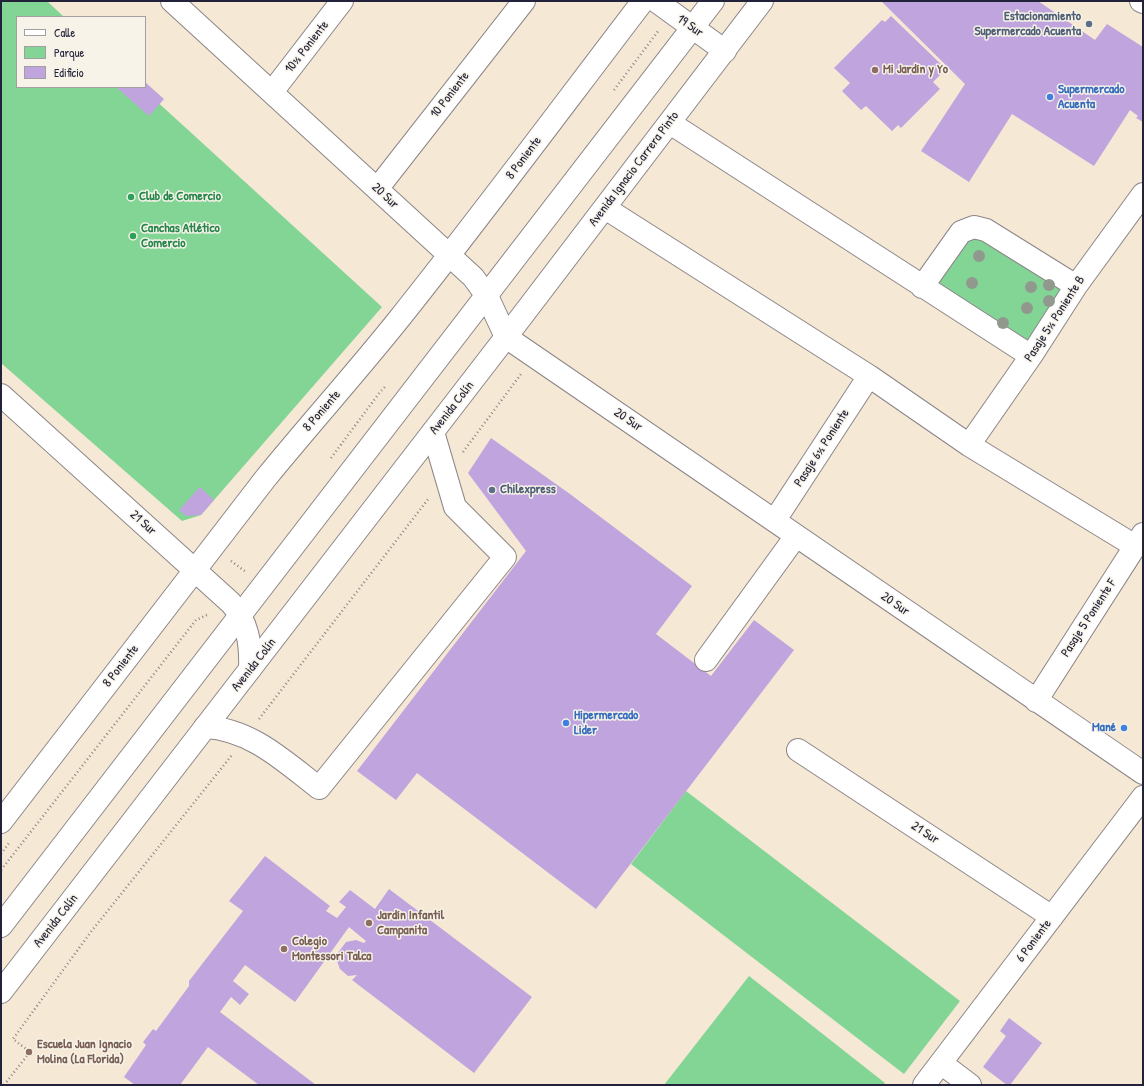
<!DOCTYPE html>
<html>
<head>
<meta charset="utf-8">
<style>
  body { margin:0 }
  #map { position:relative; width:1144px; height:1086px; overflow:hidden; background:#f5e8d4; font-family:"Patrick Hand",sans-serif }
  canvas { display:block }
  .frame { position:absolute; inset:0; border:2px solid #22223b; pointer-events:none }
  .legend { position:absolute; left:16px; top:16px; width:130px; height:72px; box-sizing:border-box; background:#f7f3e8; border:1px solid #a29fa3; margin:0; padding:5px 7px; list-style:none; font-size:12px; color:#22223b }
  .legend li { display:flex; align-items:center; gap:8px; height:20px }
  .legend b { width:20px; border:1px solid #a29fa3 }
</style>
</head>
<body>
<div id="map">
<canvas width="1144" height="1086"></canvas>
<div class="frame"></div>
<ul class="legend">
<li><b style="height:5px;background:#fff"></b>Calle</li>
<li><b style="height:11px;background:#83d596"></b>Parque</li>
<li><b style="height:11px;background:#c0a4de"></b>Edificio</li>
</ul>
</div>
<script>
const ctx = document.querySelector('canvas').getContext('2d');
ctx.lineJoin = 'round';
function paint(path, color) {
  ctx.fillStyle = color;
  ctx.fill(path, 'evenodd');
}
function stroke(path, color, width, dash) {
  ctx.strokeStyle = color;
  ctx.lineWidth = width;
  ctx.lineCap = dash ? 'butt' : 'round';
  ctx.setLineDash(dash || []);
  ctx.stroke(path);
}
function write(font, color, halo, rows, align = 'center') {
  ctx.font = font + ' "Patrick Hand",sans-serif';
  ctx.lineWidth = 3;
  ctx.setLineDash([]);
  ctx.textBaseline = 'middle';
  ctx.strokeStyle = halo;
  ctx.fillStyle = color;
  for (const [text, x, y, turn = 0] of rows) {
    ctx.save();
    ctx.translate(x, y);
    ctx.rotate((+turn || 0) * Math.PI / 180);
    ctx.textAlign = isNaN(turn) ? turn : align;
    if (halo) ctx.strokeText(text, 0, 0);
    ctx.fillText(text, 0, 0);
    ctx.restore();
  }
}
const green = new Path2D(`
  M1 1H47L64 17H17V87H141L382 307 201 515 182 521 1 363Z
  M970 238H982L1064 289 1035 341 1022 340 941 288 939 282Z
  M686 791 960 1001 904 1074 631 864Z
  M749 976 885 1083 883 1085H664Z`);
const building = new Path2D(`
  M881 1H1038L1095 40 1107 24 1143 47V122L1136 118 1138 116 1130 110 1094 166 1012 114 969 182 921 151 965 84Z
  M891 16 946 69 933 82 940 89 901 128 898 125 892 131 866 106 861 110 842 91 850 83 834 68 882 20 885 22Z
  M145 82 164 99 149 116 116 87H145Z
  M491 438 570 494 692 586 656 634 711 676 754 620 794 650 596 909 417 773 396 800 357 771 526 551 468 473Z
  M200 487 214 500 201 515 186 516 179 510Z
  M265 856 330 906 326 911 337 918 346 907 339 902 350 890 375 909 389 889 532 997 474 1073 352 980 357 975 348 976 340 969 337 961V954L346 942 356 940 364 943 366 941 349 927 295 1002 245 965 233 981 249 994 240 1005 231 997 220 1012 316 1085H259L208 1047 180 1085H135L124 1077 146 1045 143 1042 153 1029 156 1031 189 986V981L243 911 229 901Z
  M1009 1018 1042 1043 1010 1085H1007L983 1067 1006 1036 1000 1031Z`);
const path = new Path2D(`
  M614 90 659 30
  M463 452 521 374
  M331 458 380 392 386 386
  M231 561 246 572
  M259 719 429 498
  M1 854 9 843
  M1 870 196 620 209 614
  M4 1085 30 1052 13 1039 90 933 232 755`);
const minor = new Path2D(`
  M172 1 473 277 487 296 506 337 1143 773
  M656 1 725 51
  M1141 1 1143 2
  M272 92 342 1
  M670 123 1031 356
  M377 189 524 1
  M605 208 869 376 969 445 1135 546
  M922 287 961 232 974 227 986 230 1076 286
  M1 395 231 603C248 622 251 644 250 669
  M969 445 1031 356 1076 286 1143 194
  M775 520 869 376
  M706 660 796 536
  M1036 701 1143 534
  M205 727C251 729 285 762 319 788L505 557 455 507 433 432
  M798 750 1052 917
  M1 822 265 479C309 425 355 374 399 319 482 215 562 107 643 1
  M941 1063 970 1085
  M924 1085 1143 797`);
const major = new Path2D(`
  M1 926 713 1
  M1 992 506 337 762 1`);
const trees = [
  [979,256],
  [972,283],
  [1049,285],
  [1031,287],
  [1049,301],
  [1027,308],
  [1003,323]
];
const markers = [
  [1089,24,4,"#5c6f8a"],
  [875,70,4,"#8d6e63"],
  [1050,97,4,"#3f7fe0"],
  [131,197,4,"#2e9e5b"],
  [133,236,4,"#2e9e5b"],
  [492,490,4,"#5c6f8a"],
  [566,723,4,"#3f7fe0"],
  [1124,728,4,"#3f7fe0"],
  [369,923,4,"#8d6e63"],
  [284,949,4,"#8d6e63"],
  [29,1052,4,"#8d6e63"]
];
const serviceNames = [
  ["Estacionamiento",1081,17],
  ["Supermercado Acuenta",1081,32],
  ["Chilexpress",500,490,"left"]
];
const streetNames = [
  ["19 Sur",690,26,36],
  ["10½ Poniente",307,47,-52],
  ["10 Poniente",450,95,-52],
  ["8 Poniente",524,158,-53],
  ["Avenida Ignacio Carrera Pinto",634,169,-53],
  ["20 Sur",385,196,43],
  ["Pasaje 5½ Poniente B",1055,319,-57],
  ["Avenida Colín",452,408,-52],
  ["8 Poniente",322,411,-49],
  ["20 Sur",628,420,34],
  ["Pasaje 6½ Poniente",822,448,-57],
  ["21 Sur",143,523,42],
  ["20 Sur",895,604,35],
  ["Pasaje 5 Poniente F",1089,618,-57],
  ["Avenida Colín",254,665,-52],
  ["8 Poniente",121,666,-52],
  ["21 Sur",925,833,33],
  ["Avenida Colín",56,921,-52],
  ["6 Poniente",1034,941,-53]
];
const educationNames = [
  ["Mi Jardín y Yo",883,70],
  ["Jardín Infantil",377,916],
  ["Campanita",377,931],
  ["Colegio",292,942],
  ["Montessori Talca",292,957],
  ["Escuela Juan Ignacio",37,1045],
  ["Molina (La Florida)",37,1060]
];
const shopNames = [
  ["Supermercado",1058,90],
  ["Acuenta",1058,105],
  ["Hipermercado",574,716],
  ["Lider",574,731],
  ["Mané",1116,728,"right"]
];
const leisureNames = [
  ["Club de Comercio",139,197],
  ["Canchas Atlético",141,229],
  ["Comercio",141,244]
];
paint(green, '#83d596');
paint(building, '#c0a4de');
stroke(minor, '#8c8588', 24);
stroke(major, '#8c8588', 24);
stroke(path, '#8c8588', 2.5, [1, 3]);
stroke(minor, '#fff', 22);
stroke(major, '#fff', 22);
ctx.fillStyle = '#91998f';
for (const [x, y] of trees) {
  ctx.beginPath();
  ctx.arc(x, y, 6, 0, 2 * Math.PI);
  ctx.fill();
}
for (const [x, y, r, color] of markers) {
  const dot = new Path2D();
  dot.arc(x, y, r, 0, 2 * Math.PI);
  ctx.fillStyle = color;
  ctx.fill(dot);
  stroke(dot, '#f7f3e8', 1.5);
}
write('bold 13px', '#4e5e75', '#f7f3e8', serviceNames, 'right');
write('13px', '#22223b', '#f7f3e8', streetNames);
write('bold 13px', '#785e54', '#f7f3e8', educationNames, 'left');
write('bold 13px', '#366cbe', '#f7f3e8', shopNames, 'left');
write('bold 13px', '#27864d', '#f7f3e8', leisureNames, 'left');
</script>
</body>
</html>
